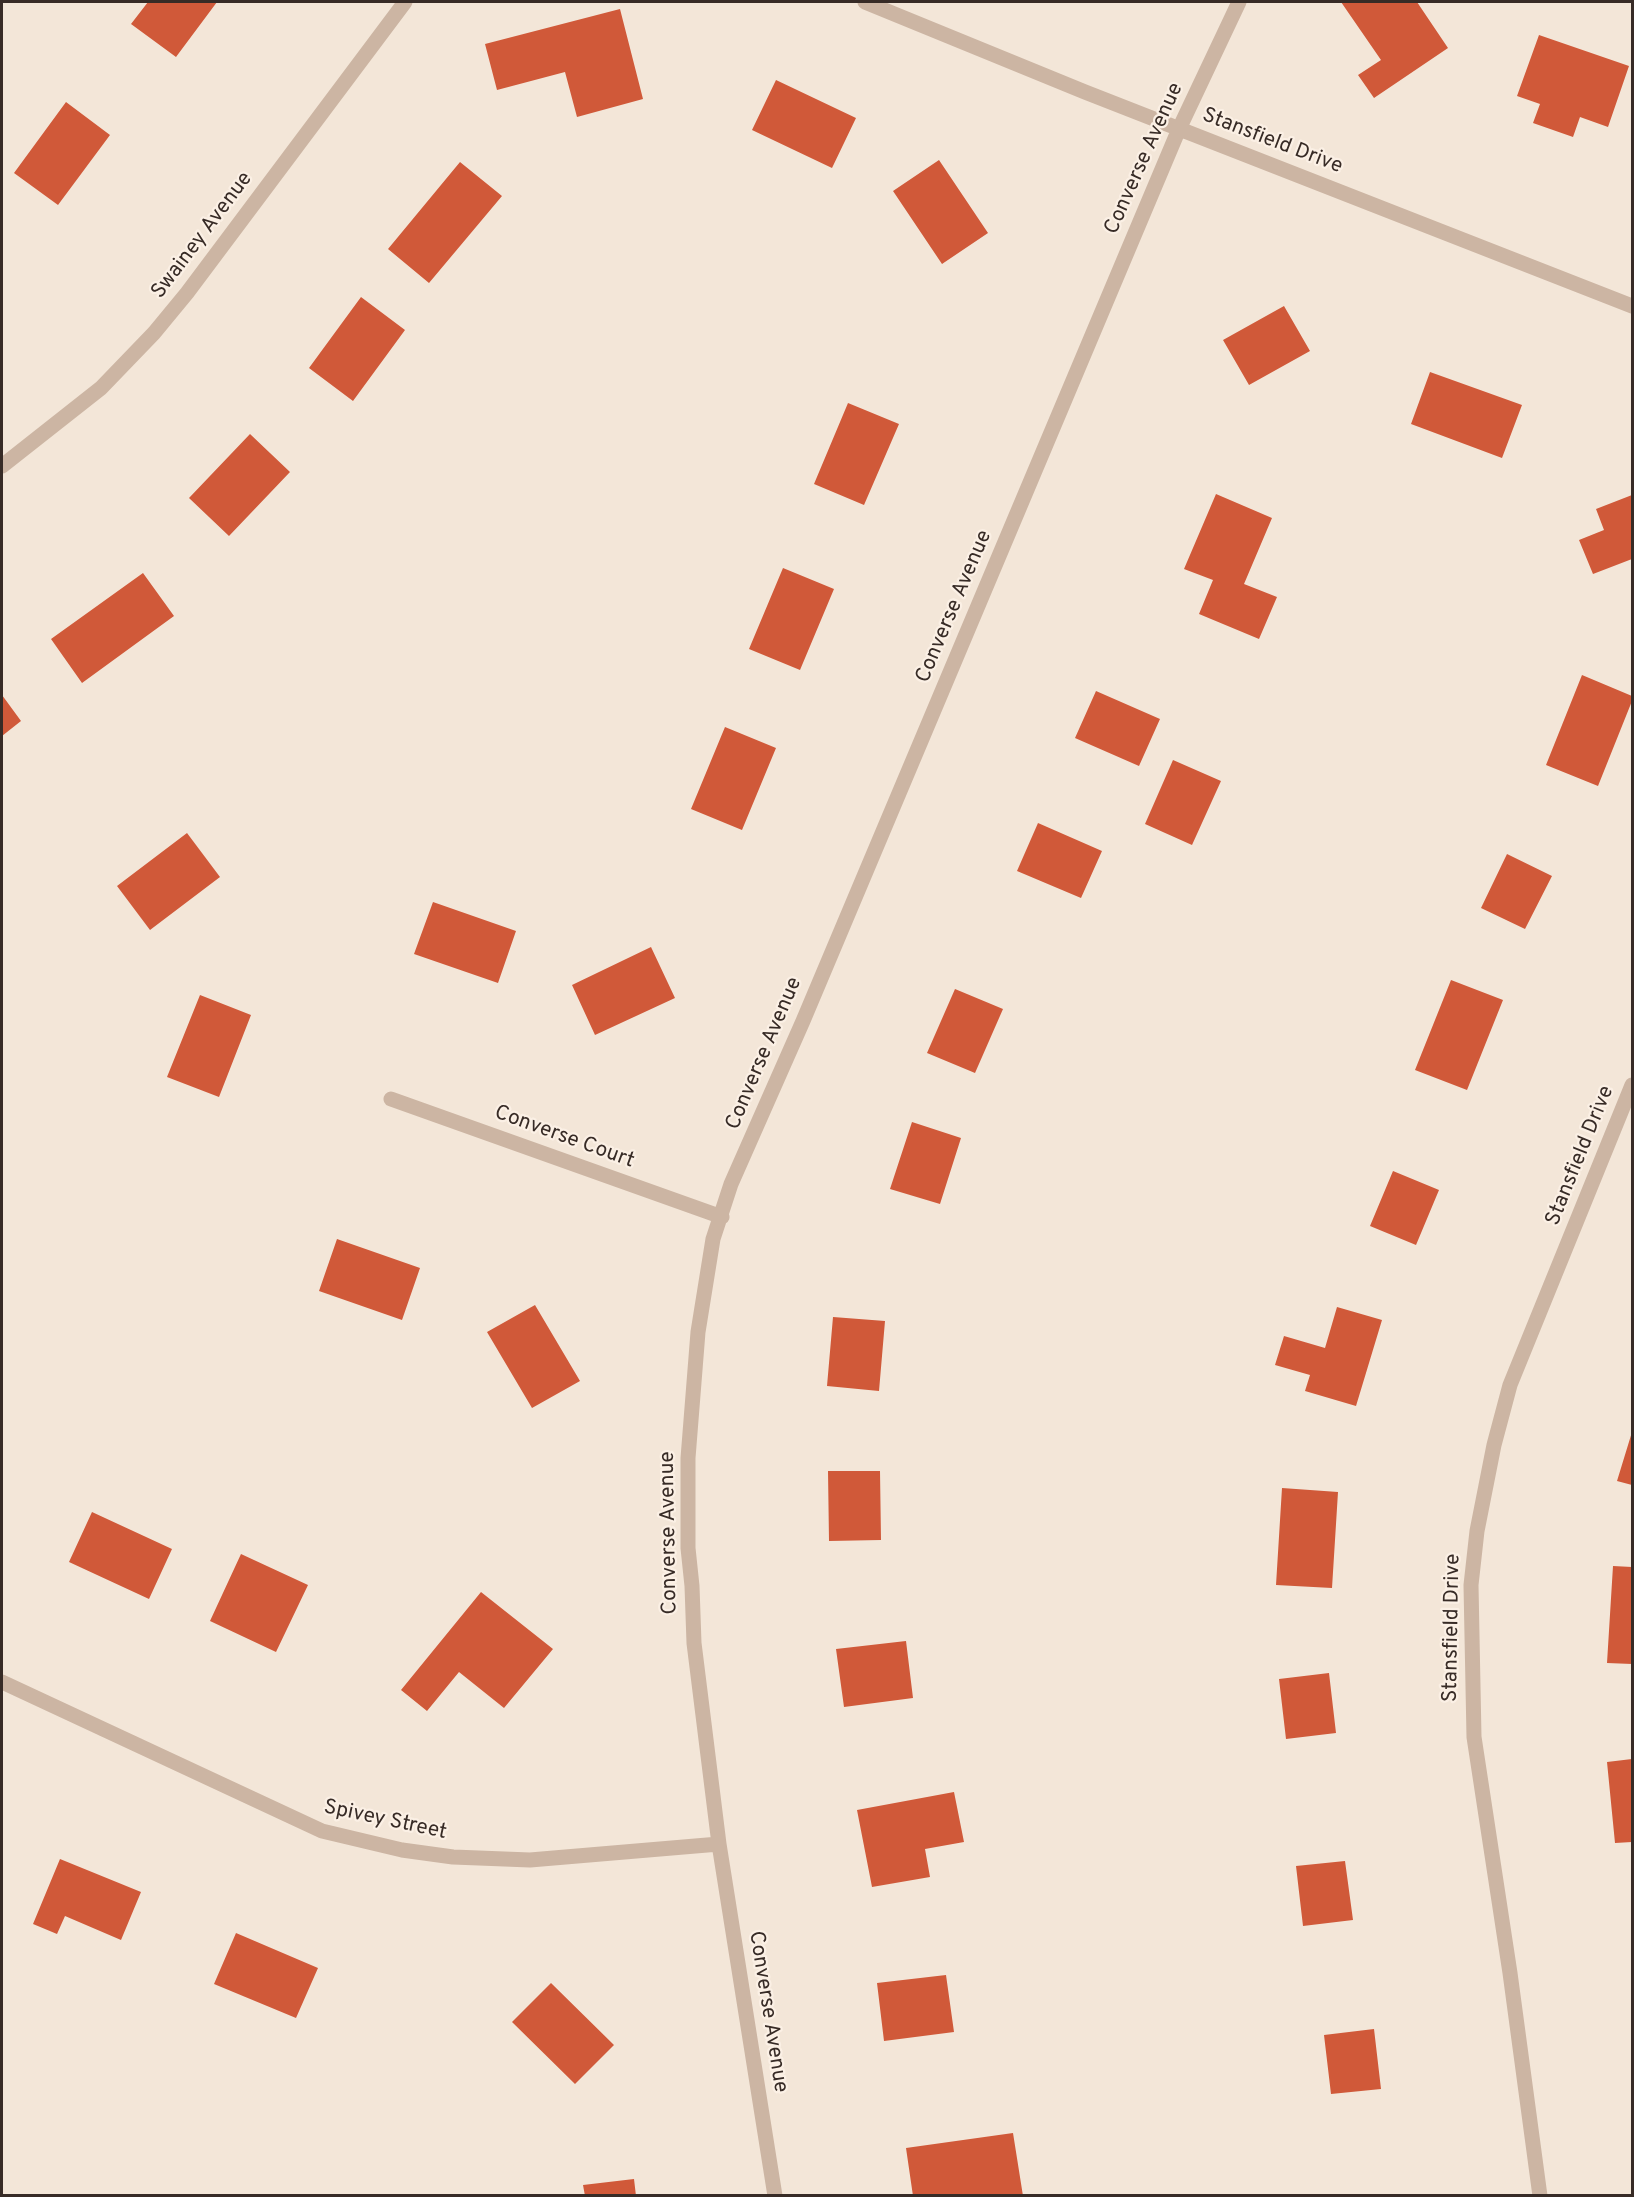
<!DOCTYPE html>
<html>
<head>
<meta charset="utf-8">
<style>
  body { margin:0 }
  #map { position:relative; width:1634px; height:2197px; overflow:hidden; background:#f3e6d8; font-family:Overpass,sans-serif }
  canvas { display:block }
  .frame { position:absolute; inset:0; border:3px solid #372b26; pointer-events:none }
</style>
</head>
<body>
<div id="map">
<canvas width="1634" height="2197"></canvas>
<div class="frame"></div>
</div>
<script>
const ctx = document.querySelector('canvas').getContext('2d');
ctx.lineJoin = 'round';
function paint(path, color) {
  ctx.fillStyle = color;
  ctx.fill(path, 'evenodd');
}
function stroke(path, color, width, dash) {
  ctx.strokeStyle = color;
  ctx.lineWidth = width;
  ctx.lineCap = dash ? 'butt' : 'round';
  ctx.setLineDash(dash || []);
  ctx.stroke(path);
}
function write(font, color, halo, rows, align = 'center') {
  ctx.font = font + ' Overpass,sans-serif';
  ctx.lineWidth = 4.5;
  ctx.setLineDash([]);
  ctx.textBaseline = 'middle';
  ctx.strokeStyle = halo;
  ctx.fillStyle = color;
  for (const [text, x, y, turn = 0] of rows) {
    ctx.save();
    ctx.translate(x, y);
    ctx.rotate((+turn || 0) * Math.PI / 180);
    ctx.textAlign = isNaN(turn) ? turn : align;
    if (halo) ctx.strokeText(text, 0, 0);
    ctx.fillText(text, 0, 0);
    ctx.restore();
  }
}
const building = new Path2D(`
  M148 2H217L176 57 131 24Z
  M1341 2H1417L1448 48 1374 98 1358 75 1381 60Z
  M620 9 643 99 577 117 565 72 497 90 485 44Z
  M1539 35 1629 66 1608 127 1580 117 1573 137 1533 123 1540 104 1517 96Z
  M776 80 856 118 832 168 752 130Z
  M66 102 110 135 58 205 14 173Z
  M939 160 988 233 942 264 893 191Z
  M460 162 502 196 429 283 388 249Z
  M361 297 405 330 353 401 309 368Z
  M1284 306 1310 351 1249 385 1223 340Z
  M1430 372 1522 405 1502 458 1411 424Z
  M848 403 899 424 864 505 814 484Z
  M250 434 290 472 229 536 189 498Z
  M1216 494 1272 518 1244 584 1277 597 1259 639 1199 614 1213 580 1184 569Z
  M1632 495V559L1593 574 1579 540 1604 530 1596 509Z
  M783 568 834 589 800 670 749 649Z
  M143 573 174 616 82 683 51 639Z
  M1582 675 1632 696V701L1598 786 1546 765Z
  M1096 691 1160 719 1139 766 1075 738Z
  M2 695 21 721 2 736Z
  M725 727 776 748 742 830 691 809Z
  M1173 760 1221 781 1192 845 1145 824Z
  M1038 823 1102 851 1081 898 1017 871Z
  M187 833 220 877 150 930 117 886Z
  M1507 854 1552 876 1525 929 1481 908Z
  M433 902 516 931 498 983 414 954Z
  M651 947 675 998 595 1035 572 985Z
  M1451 980 1503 1000 1467 1090 1415 1070Z
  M955 989 1003 1009 975 1073 927 1053Z
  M200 995 251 1015 219 1097 167 1077Z
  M912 1122 961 1138 940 1204 890 1189Z
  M1393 1171 1439 1190 1416 1245 1370 1226Z
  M337 1239 420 1268 402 1320 319 1291Z
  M535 1305 580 1381 532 1408 487 1332Z
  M1337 1307 1382 1320 1356 1406 1305 1391 1310 1375 1275 1365 1284 1336 1325 1348Z
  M833 1317 885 1321 879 1391 827 1386Z
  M1632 1432V1485L1617 1481Z
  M828 1471H880L881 1540 829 1541Z
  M1282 1488 1338 1492 1332 1588 1276 1585Z
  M92 1512 172 1549 149 1599 69 1562Z
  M241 1554 308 1585 276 1652 210 1621Z
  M1613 1566 1632 1567V1664L1607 1663Z
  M481 1592 553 1649 504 1708 459 1672 427 1711 401 1690Z
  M906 1641 913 1698 844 1707 836 1649Z
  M1329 1673 1336 1733 1286 1739 1279 1679Z
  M1632 1759V1842L1615 1843 1607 1762Z
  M954 1792 964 1842 925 1849 930 1877 872 1887 857 1810Z
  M60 1859 141 1892 121 1940 65 1916 57 1934 33 1924Z
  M1345 1861 1353 1920 1303 1926 1296 1866Z
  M236 1933 318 1968 296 2018 214 1984Z
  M946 1975 954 2032 884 2041 877 1983Z
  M551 1983 614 2045 575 2084 512 2022Z
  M1374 2029 1381 2089 1331 2094 1324 2035Z
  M1013 2133 1023 2196H913L906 2148Z
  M634 2179 636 2196H585L583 2185Z`);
const minor = new Path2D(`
  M865 2 1085 92 1632 306
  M2 466 101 388 154 333 187 293 405 2
  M391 1099 722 1217
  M2 1682 322 1831 402 1850 453 1857 530 1860 719 1844
  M775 2196 719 1844 694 1643 692 1586 688 1548V1458L698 1332 713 1239 731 1184 803 1021 1179 129 1239 2
  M1540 2196 1510 1973 1474 1737 1471 1585 1477 1531 1494 1445 1510 1385 1632 1085`);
const streetNames = [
  ["Stansfield Drive",1272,142,21],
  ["Converse Avenue",1145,159,-66],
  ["Swainey Avenue",203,236,-53],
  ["Converse Avenue",955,607,-67],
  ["Converse Avenue",765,1054,-67],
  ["Converse Court",564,1138,20],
  ["Stansfield Drive",1581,1156,-68],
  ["Converse Avenue",670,1533,-91],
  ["Stansfield Drive",1453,1628,-89],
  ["Spivey Street",385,1821,12],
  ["Converse Avenue",767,2012,81]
];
paint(building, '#d05939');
stroke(minor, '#ccb5a3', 15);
write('21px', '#372b26', '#fbf0e5', streetNames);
</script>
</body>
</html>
